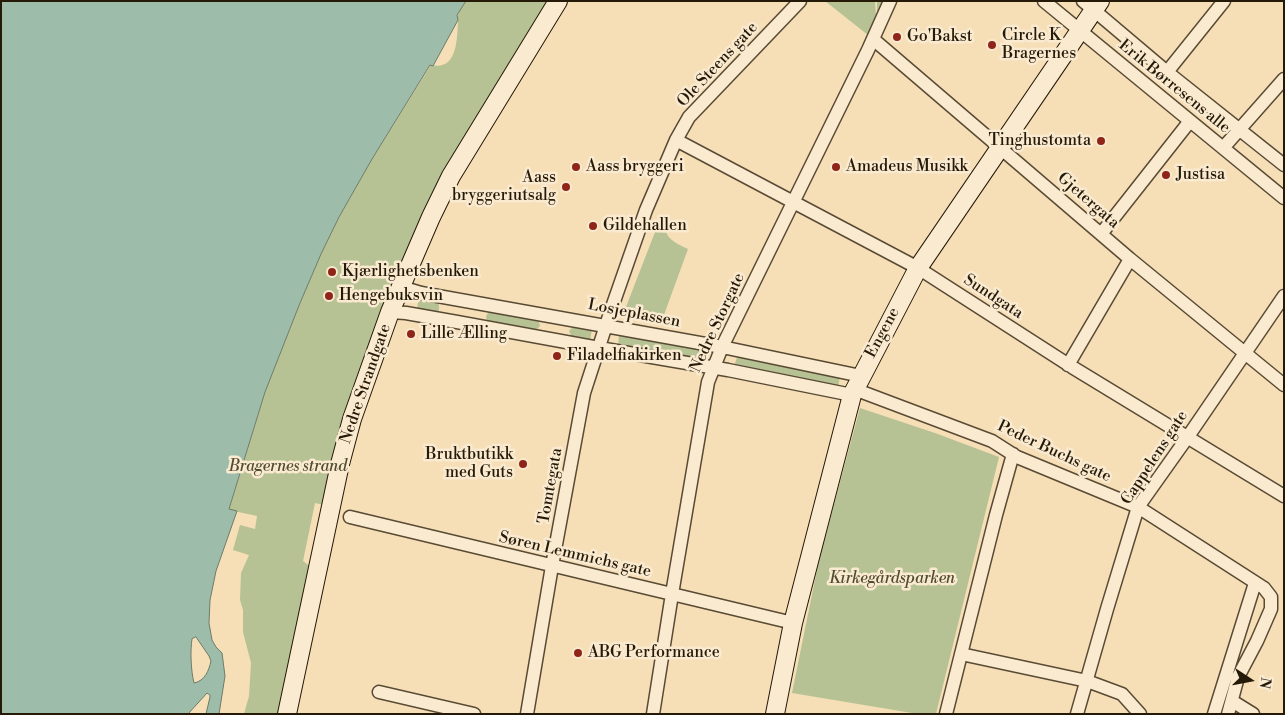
<!DOCTYPE html>
<html>
<head>
<meta charset="utf-8">
<style>
  body { margin:0 }
  #map { position:relative; width:1285px; height:715px; overflow:hidden; background:#f6deb7; font-family:"Libre Bodoni",serif }
  canvas { display:block }
  .frame { position:absolute; inset:0; border:2px solid #251908; pointer-events:none }
  .north { position:absolute; left:1225px; top:655px; width:50px; height:50px; -webkit-text-stroke:4px #f9ead0; paint-order:stroke; rotate:101deg; font-size:14px; font-weight:700; line-height:20px; text-align:center; color:#251908 }
  .north::after { content:''; display:block; margin:auto; width:18px; height:22px; background:#251908; clip-path:polygon(50% 0,100% 100%,50% 72%,0 100%) }
</style>
</head>
<body>
<div id="map">
<canvas width="1285" height="715"></canvas>
<div class="frame"></div>
<div class="north">N</div>
</div>
<script>
const ctx = document.querySelector('canvas').getContext('2d');
ctx.lineJoin = 'round';
function paint(path, color) {
  ctx.fillStyle = color;
  ctx.fill(path, 'evenodd');
}
function stroke(path, color, width, dash) {
  ctx.strokeStyle = color;
  ctx.lineWidth = width;
  ctx.lineCap = dash ? 'butt' : 'round';
  ctx.setLineDash(dash || []);
  ctx.stroke(path);
}
function write(font, color, halo, rows, align = 'center') {
  ctx.font = font + ' "Libre Bodoni",serif';
  ctx.lineWidth = 5;
  ctx.setLineDash([]);
  ctx.textBaseline = 'middle';
  ctx.strokeStyle = halo;
  ctx.fillStyle = color;
  for (const [text, x, y, turn = 0] of rows) {
    ctx.save();
    ctx.translate(x, y);
    ctx.rotate((+turn || 0) * Math.PI / 180);
    ctx.textAlign = isNaN(turn) ? turn : align;
    if (halo) ctx.strokeText(text, 0, 0);
    ctx.fillText(text, 0, 0);
    ctx.restore();
  }
}
const green = new Path2D(`
  M466 1H551L451 163 324 505 315 503 303 561 311 567 281 714H244L249 696 251 663 243 632V610L240 600 241 573 249 555 233 550 240 525 255 529 257 516 229 510 265 392 300 303 321 254 339 217 372 159 431 65C457 71 457 40 458 22 458 20 457 17 458 15 459 10 464 5 466 1Z
  M825 1H875L876 16 877 14V1H888L873 39Z
  M657 227 665 230C669 241 678 244 688 249L661 323 629 317 624 312Z
  M419 298 437 301 439 305V310L435 313 417 309Z
  M490 310 536 319 539 322 540 326 535 331 487 322 486 316Z
  M574 326 592 329 590 341 572 337 569 331Z
  M619 335 704 350 701 360 618 346Z
  M737 357 840 377 838 387 734 367Z
  M860 408 935 433 999 457 936 714H918L792 693 819 560Z`);
const water = new Path2D(`
  M1 1H466L457 15 458 20 433 66 430 65 372 159 339 217 321 254 300 303 265 392 229 509 237 511 216 571 210 600 209 623 212 640 216 647 222 653 225 676 219 714H206L210 697V695L207 693 188 714H1ZM196 637 209 656 211 661C209 670 205 681 194 683 191 671 190 651 192 639Z`);
const street = new Path2D(`
  M1044 1 1284 198
  M1083 1 1167 72 1284 165
  M873 39 1130 259 1284 385
  M1167 72 1224 1
  M676 140 918 268 1072 367 1284 496
  M1223 148 1284 79
  M1101 234 1190 121
  M401 287 421 293 722 347 861 376
  M390 312 406 313 457 322 599 348 728 370 852 395
  M1068 365 1130 259
  M854 389 992 441 1017 457 1138 507 1264 588 1271 597V609L1257 641 1238 677 1228 714
  M350 517 793 623
  M961 654 1087 681 1122 694 1140 714
  M379 692 474 714
  M1232 701 1253 714
  M527 714 552 566 584 393 610 313 646 210 676 140 689 117 800 1
  M653 714 672 594 708 382 722 347 868 50 890 1
  M946 714 996 515 1013 454
  M1077 714 1107 609 1138 507 1187 438 1284 296
  M1214 714 1255 583`);
const secondary = new Path2D(`
  M287 714 340 464 352 419 390 312 431 217 451 176 558 1
  M775 714 793 623 852 395 918 268 1100 1`);
const markers = [
  [897,37,5,"#8f2418"],
  [992,45,5,"#8f2418"],
  [1101,141,5,"#8f2418"],
  [576,167,5,"#8f2418"],
  [836,167,5,"#8f2418"],
  [1166,175,5,"#8f2418"],
  [566,187,5,"#8f2418"],
  [593,226,5,"#8f2418"],
  [332,272,5,"#8f2418"],
  [329,296,5,"#8f2418"],
  [411,334,5,"#8f2418"],
  [557,356,5,"#8f2418"],
  [523,464,5,"#8f2418"],
  [578,653,5,"#8f2418"]
];
const poiNames = [
  ["Circle K",1002,36],
  ["Bragernes",1002,54],
  ["Go'Bakst",907,37],
  ["Tinghustomta",1091,141,"right"],
  ["Aass bryggeri",586,167],
  ["Amadeus Musikk",846,167],
  ["Justisa",1176,175],
  ["Aass",556,178,"right"],
  ["bryggeriutsalg",556,196,"right"],
  ["Gildehallen",603,226],
  ["Kjærlighetsbenken",342,272],
  ["Hengebuksvin",339,296],
  ["Lille Ælling",421,334],
  ["Filadelfiakirken",567,356],
  ["Bruktbutikk",513,455,"right"],
  ["med Guts",513,473,"right"],
  ["ABG Performance",588,653]
];
const streetNames = [
  ["Ole Steens gate",718,65,-47],
  ["Erik Børresens alle",1174,87,39],
  ["Gjetergata",1088,201,41],
  ["Sundgata",993,297,33],
  ["Losjeplassen",634,314,11],
  ["Nedre Storgate",718,323,-65],
  ["Engene",883,333,-62],
  ["Nedre Strandgate",366,384,-71],
  ["Peder Buchs gate",1054,452,25],
  ["Cappelens gate",1155,458,-57],
  ["Tomtegata",551,486,-80],
  ["Søren Lemmichs gate",575,555,13]
];
const parkNames = [
  ["Bragernes strand",288,467],
  ["Kirkegårdsparken",892,579]
];
paint(green, '#b6c293');
paint(water, '#9dbdaa');
stroke(water, '#6d7b69', 1);
stroke(street, '#594a34', 15);
stroke(secondary, '#251908', 20);
stroke(street, '#f9ead0', 12);
stroke(secondary, '#f9ead0', 18);
for (const [x, y, r, color] of markers) {
  const dot = new Path2D();
  dot.arc(x, y, r, 0, 2 * Math.PI);
  ctx.fillStyle = color;
  ctx.fill(dot);
  stroke(dot, '#f9ead0', 2);
}
write('16px', '#251908', '#f9ead0', poiNames, 'left');
write('16px', '#251908', '#f9ead0', streetNames);
write('italic 16px', '#504c32', '#f9ead0', parkNames);
</script>
</body>
</html>
